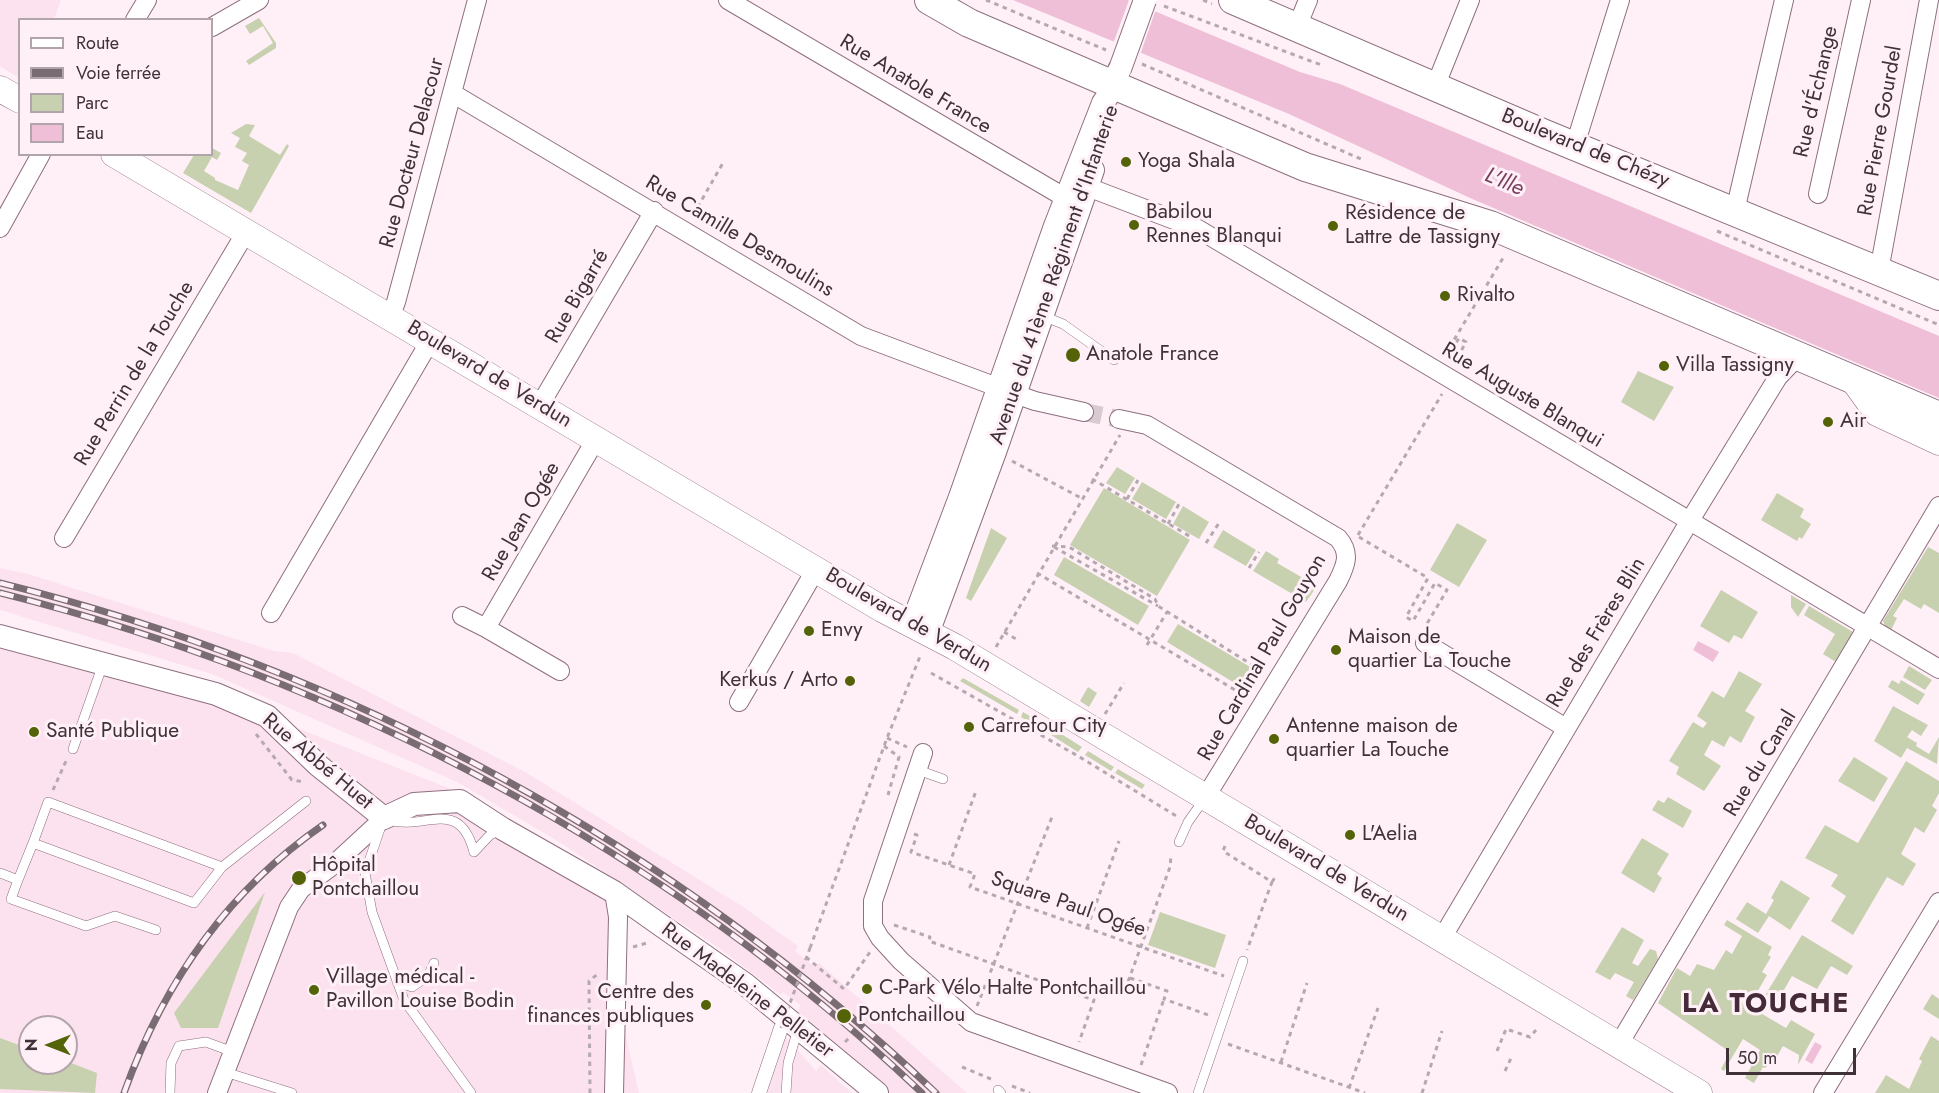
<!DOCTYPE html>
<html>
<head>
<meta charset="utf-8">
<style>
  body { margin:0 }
  #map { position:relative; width:1939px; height:1093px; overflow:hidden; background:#fff0f7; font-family:Jost,sans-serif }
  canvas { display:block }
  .legend { position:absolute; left:18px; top:18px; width:195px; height:138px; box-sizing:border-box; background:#fff0f7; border:2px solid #b2a4ab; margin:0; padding:8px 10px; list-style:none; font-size:18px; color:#3f3138 }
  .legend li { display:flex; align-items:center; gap:12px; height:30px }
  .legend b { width:30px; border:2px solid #b2a4ab }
  .north { position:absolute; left:18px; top:1015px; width:60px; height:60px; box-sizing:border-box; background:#fff0f7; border:2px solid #b2a4ab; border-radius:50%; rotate:270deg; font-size:16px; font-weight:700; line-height:24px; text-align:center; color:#3f3138 }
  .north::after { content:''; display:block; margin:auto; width:21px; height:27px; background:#546307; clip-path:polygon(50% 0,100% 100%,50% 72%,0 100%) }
  .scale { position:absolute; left:1726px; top:1048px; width:130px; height:27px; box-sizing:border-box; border:3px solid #3f3138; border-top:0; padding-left:8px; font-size:18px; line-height:21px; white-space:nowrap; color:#3f3138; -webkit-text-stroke:4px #fff0f7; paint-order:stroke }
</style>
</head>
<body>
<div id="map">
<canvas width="1939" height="1093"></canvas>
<ul class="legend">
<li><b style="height:8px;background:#fff"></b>Route</li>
<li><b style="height:8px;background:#7a6c73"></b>Voie ferrée</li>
<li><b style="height:16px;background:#c7d0af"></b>Parc</li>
<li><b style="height:16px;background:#efbfd7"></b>Eau</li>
</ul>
<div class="north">N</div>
<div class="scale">50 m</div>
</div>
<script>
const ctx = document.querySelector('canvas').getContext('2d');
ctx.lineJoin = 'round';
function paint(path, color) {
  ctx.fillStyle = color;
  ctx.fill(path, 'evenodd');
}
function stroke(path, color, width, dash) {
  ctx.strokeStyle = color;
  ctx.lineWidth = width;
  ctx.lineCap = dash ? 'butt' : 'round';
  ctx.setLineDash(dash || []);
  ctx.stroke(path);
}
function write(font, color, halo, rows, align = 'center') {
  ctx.font = font + ' Jost,sans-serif';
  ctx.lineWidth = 6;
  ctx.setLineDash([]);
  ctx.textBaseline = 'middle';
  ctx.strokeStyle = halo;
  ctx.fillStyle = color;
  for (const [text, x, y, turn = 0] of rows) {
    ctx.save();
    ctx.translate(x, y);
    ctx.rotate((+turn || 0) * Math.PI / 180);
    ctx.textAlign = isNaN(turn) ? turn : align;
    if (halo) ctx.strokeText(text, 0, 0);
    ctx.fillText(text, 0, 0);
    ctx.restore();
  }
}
const built = new Path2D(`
  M0 0H61L54 19 20 20 19 78 0 66Z
  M0 568 28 574 274 651 293 653 527 773 745 908 798 946 795 951 815 967 819 963 967 1093H888L797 1016 800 1005 783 992 781 995 716 946 556 840 457 782 212 674 0 610Z
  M0 636 267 716 448 788 623 893 626 1037 639 1093H0ZM30 1027H66V1063H30Z
  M786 1037 816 1071 821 1065 852 1093H767Z`);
const green = new Path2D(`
  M259 18 276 43V48L249 65 246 61 273 43 263 26 250 34 245 26Z
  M246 124 255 125 249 136 280 155 287 144 289 146 251 213 183 173 194 155 212 154V148L221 153 217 160 212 157 204 171 215 178V180L238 190 249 165 242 161 247 153 235 147 240 138 231 133Z
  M1638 371 1674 387 1654 421 1621 402Z
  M1117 467 1135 478 1125 494 1106 483Z
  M1142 482 1176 502 1166 519 1132 499Z
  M1104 488 1190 540 1157 596 1070 545Z
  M1777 493 1804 509 1800 517 1811 524 1802 539 1799 537 1797 541 1761 520Z
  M1183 506 1209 522 1199 539 1173 524Z
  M1457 523 1487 540 1459 587 1430 570Z
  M991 528 1007 538 971 601 966 598Z
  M1223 530 1256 550 1246 566 1213 547Z
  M1928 547 1939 553V613L1924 604 1921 609 1904 599 1893 616 1897 618 1891 630 1885 626 1883 621Z
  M1266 551 1279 559 1277 563 1317 586 1306 602 1253 571Z
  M1064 557 1149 606 1138 625 1054 575Z
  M1721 590 1758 612 1742 639 1734 635 1729 643 1700 626Z
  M1791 595 1806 604 1798 617 1791 607Z
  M1809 606 1853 632 1836 662 1823 654 1835 634 1804 615Z
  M1178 624 1262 674 1251 693 1167 642Z
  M1909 666 1932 680 1925 690 1903 677Z
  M1739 671 1762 684 1745 711 1755 717 1741 743 1730 736 1724 747 1712 740 1704 755 1721 766 1704 791 1676 774 1679 767 1669 761 1693 722 1703 728 1707 723 1697 716 1712 691 1724 698Z
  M963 678 1019 710 1017 714 960 681Z
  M1892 680 1899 684 1901 680 1925 694 1918 705 1888 687Z
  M1088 687 1097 693 1089 707 1080 701Z
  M1893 706 1928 725 1921 736 1912 730 1907 737 1917 743 1916 746 1929 754 1939 737 1937 764 1907 748 1901 758 1874 741Z
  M1023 712 1052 729 1049 734 1021 717Z
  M1055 730 1082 747 1078 752 1051 735Z
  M1088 751 1114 767 1111 771 1085 755Z
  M1854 757 1888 778 1874 802 1838 781Z
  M1906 761 1939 781V793L1932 806 1937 810 1924 833 1915 827 1901 854 1916 864 1903 886 1887 877 1853 935 1831 921 1846 896 1831 886 1838 875 1805 858 1825 825 1858 843Z
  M1118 769 1145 785 1142 789 1115 773Z
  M1668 797 1692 811 1683 828 1652 810 1658 800 1664 803Z
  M1642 838 1669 854 1657 874 1662 878 1654 893 1621 873Z
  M1781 880 1810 898 1790 930 1769 916 1758 933 1736 919 1747 902 1766 914 1774 900 1771 898Z
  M265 892 218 1028H181L174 1013Z
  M1160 912 1226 935 1215 968 1148 945Z
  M1727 920 1772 947 1768 955 1771 957 1762 972 1767 975 1756 994 1751 991 1749 994 1740 989 1735 998 1786 1028 1791 1020 1815 1034 1798 1065 1799 1055 1783 1046 1776 1058 1765 1068 1763 1067 1754 1083 1745 1078 1760 1050 1743 1039 1724 1071 1721 1069 1730 1052 1658 1003 1677 968 1690 976 1697 964 1714 970 1726 950 1732 954 1742 936 1724 925Z
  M1622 927 1644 940 1632 963 1638 966 1650 949 1656 951 1658 959 1633 1000 1626 996 1634 982 1615 973 1610 980 1595 972Z
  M1802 935 1853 966 1847 975 1831 966 1817 989 1792 976 1773 1009 1761 1002Z
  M1932 994 1939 999V1019L1923 1009Z
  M1931 1036 1939 1041V1093H1875L1886 1075 1909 1089 1922 1061 1919 1059Z
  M0 1038 30 1049V1063L66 1061 97 1073 95 1093 0 1089Z`);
const water = new Path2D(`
  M1013 0H1128L1300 72 1340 84 1939 336V398L1470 198 1289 114Z
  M1698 641 1719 652 1713 662 1693 650Z
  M1815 1042 1822 1046 1812 1064 1805 1060Z`);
const pier = new Path2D(`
  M1129 0 1156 9 1140 55 1113 44Z`);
const minorTunnel = new Path2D(`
  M1084 412 1119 419`);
const path = new Path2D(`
  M986 0 1106 50
  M1203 0 1212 4
  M1164 6 1324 66
  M1142 64 1361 159
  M693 215 723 163
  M1717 231 1939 325
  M1445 355 1503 258
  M1447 358 1459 338 1466 342 1455 362
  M1012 461 1081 498
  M1092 479 1191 537
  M1127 499 1138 480
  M1168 524 1179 504
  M1358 535 1442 394
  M1359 537 1428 578 1406 617 1413 621 1435 583 1447 590 1425 627
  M1206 543 1219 523
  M1052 546 1069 547 1155 599 1158 606 1262 671
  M1054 547 1158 606
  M1249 568 1259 552
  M1037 573 1247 697
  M1004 632 1016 639
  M1147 645 1167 612
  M996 647 1120 435
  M931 673 1078 756 1178 817
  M1105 714 1124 683
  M256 734 292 780 305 782
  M887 738 907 747
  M884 746 899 757 888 795
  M53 790 66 761
  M914 834 917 835 911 852 975 874 970 887 1224 976
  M1225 846 1223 851 1272 882 1247 950
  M949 865 976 791
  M1272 882 1276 876
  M894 925 930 937 929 941 1094 1000 1079 1042
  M1087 928 1119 841
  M633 947 650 942
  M810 948 887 738 921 654
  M806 957 844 989 870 952
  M1130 978 1167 991 1164 999 1211 1016
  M1125 990 1170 867 1171 856
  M977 1006 1052 817
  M845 1042 851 1036
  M1228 1044 1365 1093
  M1497 1051 1506 1029 1530 1037 1536 1030
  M1281 1062 1307 983
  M1141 1065 1164 999
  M962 1067 991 1079
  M1505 1071 1512 1056
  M1012 1086 1030 1093
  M1349 1088 1378 1008
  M590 1093 589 981 599 973
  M1422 1093 1442 1031`);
const service = new Path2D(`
  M1043 316 1063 324 1114 360
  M73 749 103 664
  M918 770 943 779
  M389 820C425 831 459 796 474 852
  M381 826 365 873 372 912 404 1000 471 1093
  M1179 842 1188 822 1205 798
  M33 843 48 802 222 867 306 801
  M474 852 490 835 502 829
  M0 873 18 880 33 843 194 903 222 867
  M18 880 11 899 86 926 115 916 156 930
  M397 982 412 987 428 976 434 963
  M225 1072 292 1093
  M998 1090 1001 1093
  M170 1093 171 1063 179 1046 206 1042 233 1052
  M786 1093 788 1063 798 1029
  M1198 1093 1243 961`);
const pedestrian = new Path2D(`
  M759 1093 781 1028`);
const minor = new Path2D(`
  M728 0 1076 204
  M135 20 147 0
  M212 27 259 0
  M1297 27 1308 0
  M1435 87 1470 0
  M452 93 861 336 997 387
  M1575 145 1620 0
  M1077 183 1198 229 1939 669
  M1818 194 1861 0
  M1735 211 1784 0
  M0 228 41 154
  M1879 271 1929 0
  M390 317 396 302 477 0
  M1015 394 1035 401 1084 412
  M540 405 654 211
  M1119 419 1147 425 1338 538C1351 553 1346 565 1338 581L1205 798
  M64 538 246 232
  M271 613 430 341
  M462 616 486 628
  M1425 643 1566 728
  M560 671 486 628 596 439
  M739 702 816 569
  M923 753 873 901V926L880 938 901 961 971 1022 1168 1093
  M614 892 618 917 614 1093
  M1442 938 1689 522 1778 377 1798 356
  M1619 1044 1939 506
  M217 1093 289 907 301 889 332 866 384 818
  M1823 1093 1939 902`);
const tertiary = new Path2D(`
  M912 624 960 497 1055 226 1103 103 1115 85 1119 70
  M928 633 995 452 1093 170
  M0 636 216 694 267 716 319 766 384 818 414 804 460 801 503 829 614 892 662 926 745 984 877 1093`);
const secondary = new Path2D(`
  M0 89 20 100
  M114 154 882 609 955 647 1699 1093
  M1854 381 1877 413 1939 442`);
const primary = new Path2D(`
  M929 0 969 23 1305 167 1490 225 1939 416
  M1233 0 1545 134 1939 296`);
const rail = new Path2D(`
  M0 583C348 669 676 846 936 1093
  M0 593C341 678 666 850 922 1093
  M124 1093C163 984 226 892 323 825`);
const pathBridge = new Path2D(`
  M781 1028 810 948`);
const tertiaryBridge = new Path2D(`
  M1120 69 1145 0`);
const markers = [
  [1126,162,6,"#546307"],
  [1134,225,6,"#546307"],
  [1333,226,6,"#546307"],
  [1445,296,6,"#546307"],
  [1073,355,8,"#546307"],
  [1664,366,6,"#546307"],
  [1828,422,6,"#546307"],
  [809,631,6,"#546307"],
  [1336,650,6,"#546307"],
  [850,681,6,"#546307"],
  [969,727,6,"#546307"],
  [34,732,6,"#546307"],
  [1274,739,6,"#546307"],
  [1350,835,6,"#546307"],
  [299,878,8,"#546307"],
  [867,989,6,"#546307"],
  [314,990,6,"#546307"],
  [706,1005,6,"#546307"],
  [844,1016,8,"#546307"]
];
const streetNames = [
  ["Rue Anatole France",915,85,31],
  ["Rue d'Échange",1817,92,-77],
  ["Rue Pierre Gourdel",1881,131,-80],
  ["Boulevard de Chézy",1585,149,22],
  ["Rue Docteur Delacour",413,153,-75],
  ["Rue Camille Desmoulins",739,237,31],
  ["Avenue du 41ème Régiment d'Infanterie",1055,275,-71],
  ["Rue Bigarré",578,297,-60],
  ["Rue Perrin de la Touche",135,374,-59],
  ["Boulevard de Verdun",489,375,31],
  ["Rue Auguste Blanqui",1522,396,31],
  ["Rue Jean Ogée",522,522,-60],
  ["Boulevard de Verdun",908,621,30],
  ["Rue des Frères Blin",1597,633,-59],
  ["Rue Cardinal Paul Gouyon",1263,658,-60],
  ["Rue Abbé Huet",317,762,40],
  ["Rue du Canal",1761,764,-59],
  ["Boulevard de Verdun",1326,869,31],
  ["Square Paul Ogée",1068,905,19],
  ["Rue Madeleine Pelletier",747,991,37]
];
const poiNames = [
  ["Yoga Shala",1138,162],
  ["Babilou",1146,213],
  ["Rennes Blanqui",1146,237],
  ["Résidence de",1345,214],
  ["Lattre de Tassigny",1345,238],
  ["Rivalto",1457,296],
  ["Anatole France",1086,355],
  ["Villa Tassigny",1676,366],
  ["Air",1840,422],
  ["Envy",821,631],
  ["Maison de",1348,638],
  ["quartier La Touche",1348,662],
  ["Kerkus / Arto",838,681,"right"],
  ["Carrefour City",981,727],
  ["Antenne maison de",1286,727],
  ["quartier La Touche",1286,751],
  ["Santé Publique",46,732],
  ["L'Aelia",1362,835],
  ["Hôpital",312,866],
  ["Pontchaillou",312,890],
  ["Village médical -",326,978],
  ["Pavillon Louise Bodin",326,1002],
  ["C-Park Vélo Halte Pontchaillou",879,989],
  ["Centre des",694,993,"right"],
  ["finances publiques",694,1017,"right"],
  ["Pontchaillou",858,1016]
];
const waterNames = [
  ["L'Ille",1504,183,23]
];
const districtNames = [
  ["LA TOUCHE",1766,1005]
];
paint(built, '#fce2ee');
paint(green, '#c7d0af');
paint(water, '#efbfd7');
paint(pier, '#fff0f7');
stroke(minorTunnel, '#d9cad1', 18, [18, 9]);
stroke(service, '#8e6e7e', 10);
stroke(pedestrian, '#8e6e7e', 15);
stroke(minor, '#8e6e7e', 20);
stroke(tertiary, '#8e6e7e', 24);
stroke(secondary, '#8e6e7e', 27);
stroke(primary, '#8e6e7e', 30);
stroke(path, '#b6a8af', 3, [4.5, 4.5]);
stroke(service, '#fff', 9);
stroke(pedestrian, '#fff', 14);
stroke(minor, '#fff', 18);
stroke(tertiary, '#fff', 22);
stroke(secondary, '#fff', 26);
stroke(primary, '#fff', 28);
stroke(rail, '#7a6c73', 7);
stroke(rail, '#fff0f7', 4.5, [14]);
stroke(tertiaryBridge, '#8e6e7e', 24, []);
stroke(pathBridge, '#b6a8af', 3, [4.5, 4.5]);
stroke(tertiaryBridge, '#fff', 22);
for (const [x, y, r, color] of markers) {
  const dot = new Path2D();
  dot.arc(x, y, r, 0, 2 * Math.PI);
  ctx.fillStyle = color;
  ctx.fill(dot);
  stroke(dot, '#fff0f7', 2);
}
write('21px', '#3f3138', '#fff0f7', streetNames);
write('21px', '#3f3138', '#fff0f7', poiNames, 'left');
write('italic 22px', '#793d5e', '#fff0f7', waterNames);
ctx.letterSpacing = '1.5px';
write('bold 27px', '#452a38', '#fff0f7', districtNames);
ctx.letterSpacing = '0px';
</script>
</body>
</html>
